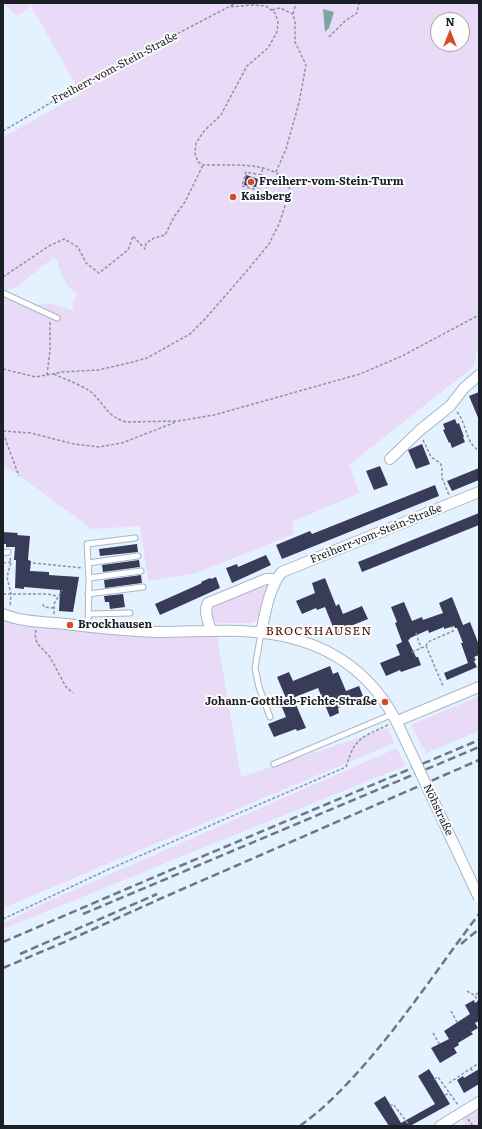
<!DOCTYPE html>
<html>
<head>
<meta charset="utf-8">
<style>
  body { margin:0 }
  #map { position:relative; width:482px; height:1129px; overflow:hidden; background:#e4f1ff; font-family:Literata,serif }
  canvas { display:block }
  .frame { position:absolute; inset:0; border:4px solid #1a2026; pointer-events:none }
  .north { position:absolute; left:430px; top:12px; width:40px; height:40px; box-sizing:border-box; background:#fdfdfd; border:1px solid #a2a5a7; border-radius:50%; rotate:0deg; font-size:11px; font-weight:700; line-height:16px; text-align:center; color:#1a2026 }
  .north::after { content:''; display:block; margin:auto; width:14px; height:18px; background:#d44b25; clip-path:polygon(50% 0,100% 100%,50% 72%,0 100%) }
</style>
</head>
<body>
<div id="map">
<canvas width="482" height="1129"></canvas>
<div class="frame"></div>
<div class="north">N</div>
</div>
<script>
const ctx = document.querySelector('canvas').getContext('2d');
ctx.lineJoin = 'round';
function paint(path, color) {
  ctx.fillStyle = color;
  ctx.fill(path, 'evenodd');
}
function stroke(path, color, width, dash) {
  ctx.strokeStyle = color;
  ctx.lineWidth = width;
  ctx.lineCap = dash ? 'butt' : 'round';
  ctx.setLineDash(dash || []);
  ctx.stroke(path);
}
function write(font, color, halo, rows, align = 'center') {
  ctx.font = font + ' Literata,serif';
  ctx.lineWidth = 4;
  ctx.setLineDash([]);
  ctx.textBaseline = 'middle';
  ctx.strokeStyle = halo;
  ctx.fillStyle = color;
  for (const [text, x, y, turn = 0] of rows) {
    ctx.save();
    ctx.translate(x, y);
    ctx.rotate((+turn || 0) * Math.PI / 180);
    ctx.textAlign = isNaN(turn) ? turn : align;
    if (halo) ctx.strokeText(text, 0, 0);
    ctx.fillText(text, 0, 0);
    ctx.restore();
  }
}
const green = new Path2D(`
  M3 3H479V349L476 351 474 365 472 368 349 465 360 493 292 522 294 534 196 573 148 581 140 526 92 529 14 472 3 466V137L81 94 31 6 17 16ZM438 20H462V44H438ZM54 257 57 260C60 274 66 286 77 295L74 300 72 310 49 303 37 305 16 297 5 291 17 287Z
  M265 584 267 587 258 618 253 623H218L211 619V606Z
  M3 614 28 620 216 631 241 777 388 728 394 743 3 908Z
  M479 696V731L426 753 411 725Z
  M397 748 405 766 3 929V923L40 905Z
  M479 1109V1126H466L462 1119Z`);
const water = new Path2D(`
  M323 9 334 12 329 28 325 32Z`);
const building = new Path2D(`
  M246 175 258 179 256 187 244 185Z
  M479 392V420L469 396Z
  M455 419 457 424 459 423 464 437H463L465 442 452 448 450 442 449 443 443 430 445 429 443 424Z
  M422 444 430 464 416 469 408 450Z
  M380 466 388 485 374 490 366 471Z
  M479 468V480L452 491 447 481Z
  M435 485 439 496 282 559 276 545 310 531 312 534Z
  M479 513V525L362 572 358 562Z
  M3 532 18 533 17 535 30 536 28 560 31 561 30 571 49 572V575L79 577 73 612 59 611 60 590 24 587V589L15 588 16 560H14L15 547H6V544H3Z
  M137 544 138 552 100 556 99 549Z
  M266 555 271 565 232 583 226 568 237 564 238 567Z
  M139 560 140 567 103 572 102 565Z
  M141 575 142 583 105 588 104 580Z
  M216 577 220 588 160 615 155 604 202 583 201 582 210 578 211 579Z
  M325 578 336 606 339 604 343 614 362 606 368 619 353 625 354 627 344 631 345 634 337 637 325 607 317 610 316 608 302 614 296 601 315 593 312 583Z
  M123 594 125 607 110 609 109 602H105L104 596Z
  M452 597 463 625 470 622 479 645V655L474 657 476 660 474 661 477 667 447 680 444 673 468 663 461 643H463L457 628H455L454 626 444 629V627L429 633 428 630 410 638V639L408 640 416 657H418L421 665 401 672 400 670 386 676 380 663 400 655 396 645 402 642 395 623 397 622 391 607 404 602 412 621 422 617 423 620 443 613 439 603Z
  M330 666 333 674 338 672 346 691 359 686 363 696 358 698 359 700 338 708 339 713 330 717 318 688 295 697 296 699 294 700 306 728 297 731 296 729 274 737 268 724 286 717 281 705 288 703 277 677 289 672 293 681Z
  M474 1000 475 1003 479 1000V1021L475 1023 478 1028 471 1032 473 1034 458 1043 459 1045 454 1048 457 1053 440 1063 431 1048 449 1039 444 1031 470 1014 465 1005Z
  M429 1069 450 1104 410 1126H389L374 1103 385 1096 401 1123 435 1104 418 1076Z
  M479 1069V1084L464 1093 457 1080 463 1076 464 1078Z`);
const path = new Path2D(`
  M272 10 280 8 293 14 295 22V42L306 65 299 103 286 149 276 172
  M293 14 296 3
  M329 37 345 21 357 13 359 3
  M3 131 89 80 236 3
  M261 175 246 172 242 186 258 190 263 167
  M3 277 49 246 64 239 78 247 86 263 99 273 128 250 133 236 145 249 146 243 154 238 165 235 174 217 185 202 203 165
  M3 369 36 377 62 372 98 370 129 363 147 358 190 334 204 320 246 272 269 244 279 224 287 200 290 185 289 182C266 160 232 166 203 165L198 162 195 154 196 143 204 131 221 115 247 66 268 48 277 32 278 22 275 13 266 6 253 5 229 7
  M54 374C66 380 80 384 91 392 105 404 106 416 126 422L178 421 214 415 360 374 402 356 479 315
  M47 375 50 350V321
  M457 412C467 424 465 442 479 451
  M3 431 31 433 74 444 99 447 122 443 176 422
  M3 433 19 476
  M423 440 431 457 440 463 442 467V478L449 495
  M10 558 11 562 7 577 11 594 10 607
  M3 563 11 562
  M33 563 83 568
  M3 594H46L58 596
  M43 604 44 607 54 608
  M54 614V604L62 590
  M36 630 35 635 37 643 50 657 66 687 73 693
  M416 633 421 648
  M426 646 428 642 453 631 452 626
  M412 652 426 646 443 686
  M478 669 479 667
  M3 919 107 870 346 767C355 737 361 738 388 725
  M467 991 474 995 479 993
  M475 996 478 1001
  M451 1011 458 1024
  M433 1033 440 1045
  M471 1068 473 1073
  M434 1079 438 1077 458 1105
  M449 1083 479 1063
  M445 1095 450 1093
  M390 1106 393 1104 410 1126
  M468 1119 473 1126`);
const lane = new Path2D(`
  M3 293 57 318
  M3 553 8 552
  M88 563 138 556
  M89 578 141 571
  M88 594 143 587
  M89 614 130 613
  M88 626 89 578 87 544 135 538
  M261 633 255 668 259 687 270 717
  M274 764 393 714`);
const street = new Path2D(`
  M390 459 419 431 450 406 464 388 479 375
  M3 614C20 622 47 622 66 624 97 628 128 631 159 632 186 632 214 630 241 631 314 634 370 663 401 731
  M211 631C209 623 203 611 208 603L266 579H276
  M261 633C265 614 269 587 282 572L479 492
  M397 721 479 687
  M440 1126 479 1102`);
const rail = new Path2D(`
  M83 914 479 747
  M3 942 201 857 479 740
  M461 944 479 929
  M20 954 157 894
  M3 968 67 941 162 898 479 760
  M300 1126C310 1118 321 1110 331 1100 388 1045 431 977 479 914`);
const streetBridge = new Path2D(`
  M401 731 479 898`);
const markers = [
  [251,182,4,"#d44b25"],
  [233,197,4,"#d44b25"],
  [70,625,4,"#d44b25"],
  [385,702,4,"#d44b25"]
];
const streetNames = [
  ["Freiherr-vom-Stein-Straße",115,68,-28],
  ["Freiherr-vom-Stein-Straße",376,534,-22],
  ["Nöhstraße",438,810,65]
];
const poiNames = [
  ["Freiherr-vom-Stein-Turm",259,182],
  ["Kaisberg",241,197],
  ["Brockhausen",78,625],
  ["Johann-Gottlieb-Fichte-Straße",377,702,"right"]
];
const neighbourhoodNames = [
  ["BROCKHAUSEN",319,631]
];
paint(green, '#e9dbf7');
paint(water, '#79a7a4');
paint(building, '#383c59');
stroke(lane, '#a7b7c7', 7);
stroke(street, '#a7b7c7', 12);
stroke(path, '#8a949f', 1.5, [3, 2]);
stroke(lane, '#fff', 5);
stroke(street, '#fff', 10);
stroke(rail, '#6e7780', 2.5, [8, 4]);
stroke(streetBridge, '#a7b7c7', 12, []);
stroke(streetBridge, '#fff', 10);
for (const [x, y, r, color] of markers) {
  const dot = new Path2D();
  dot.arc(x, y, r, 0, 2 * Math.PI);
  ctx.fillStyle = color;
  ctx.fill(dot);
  stroke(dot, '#fdfdfd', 1.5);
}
write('11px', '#1a2026', '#fdfdfd', streetNames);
write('bold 11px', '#1a2026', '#fdfdfd', poiNames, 'left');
ctx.letterSpacing = '1px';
write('12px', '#510f00', '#fdfdfd', neighbourhoodNames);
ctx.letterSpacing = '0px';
</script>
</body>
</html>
